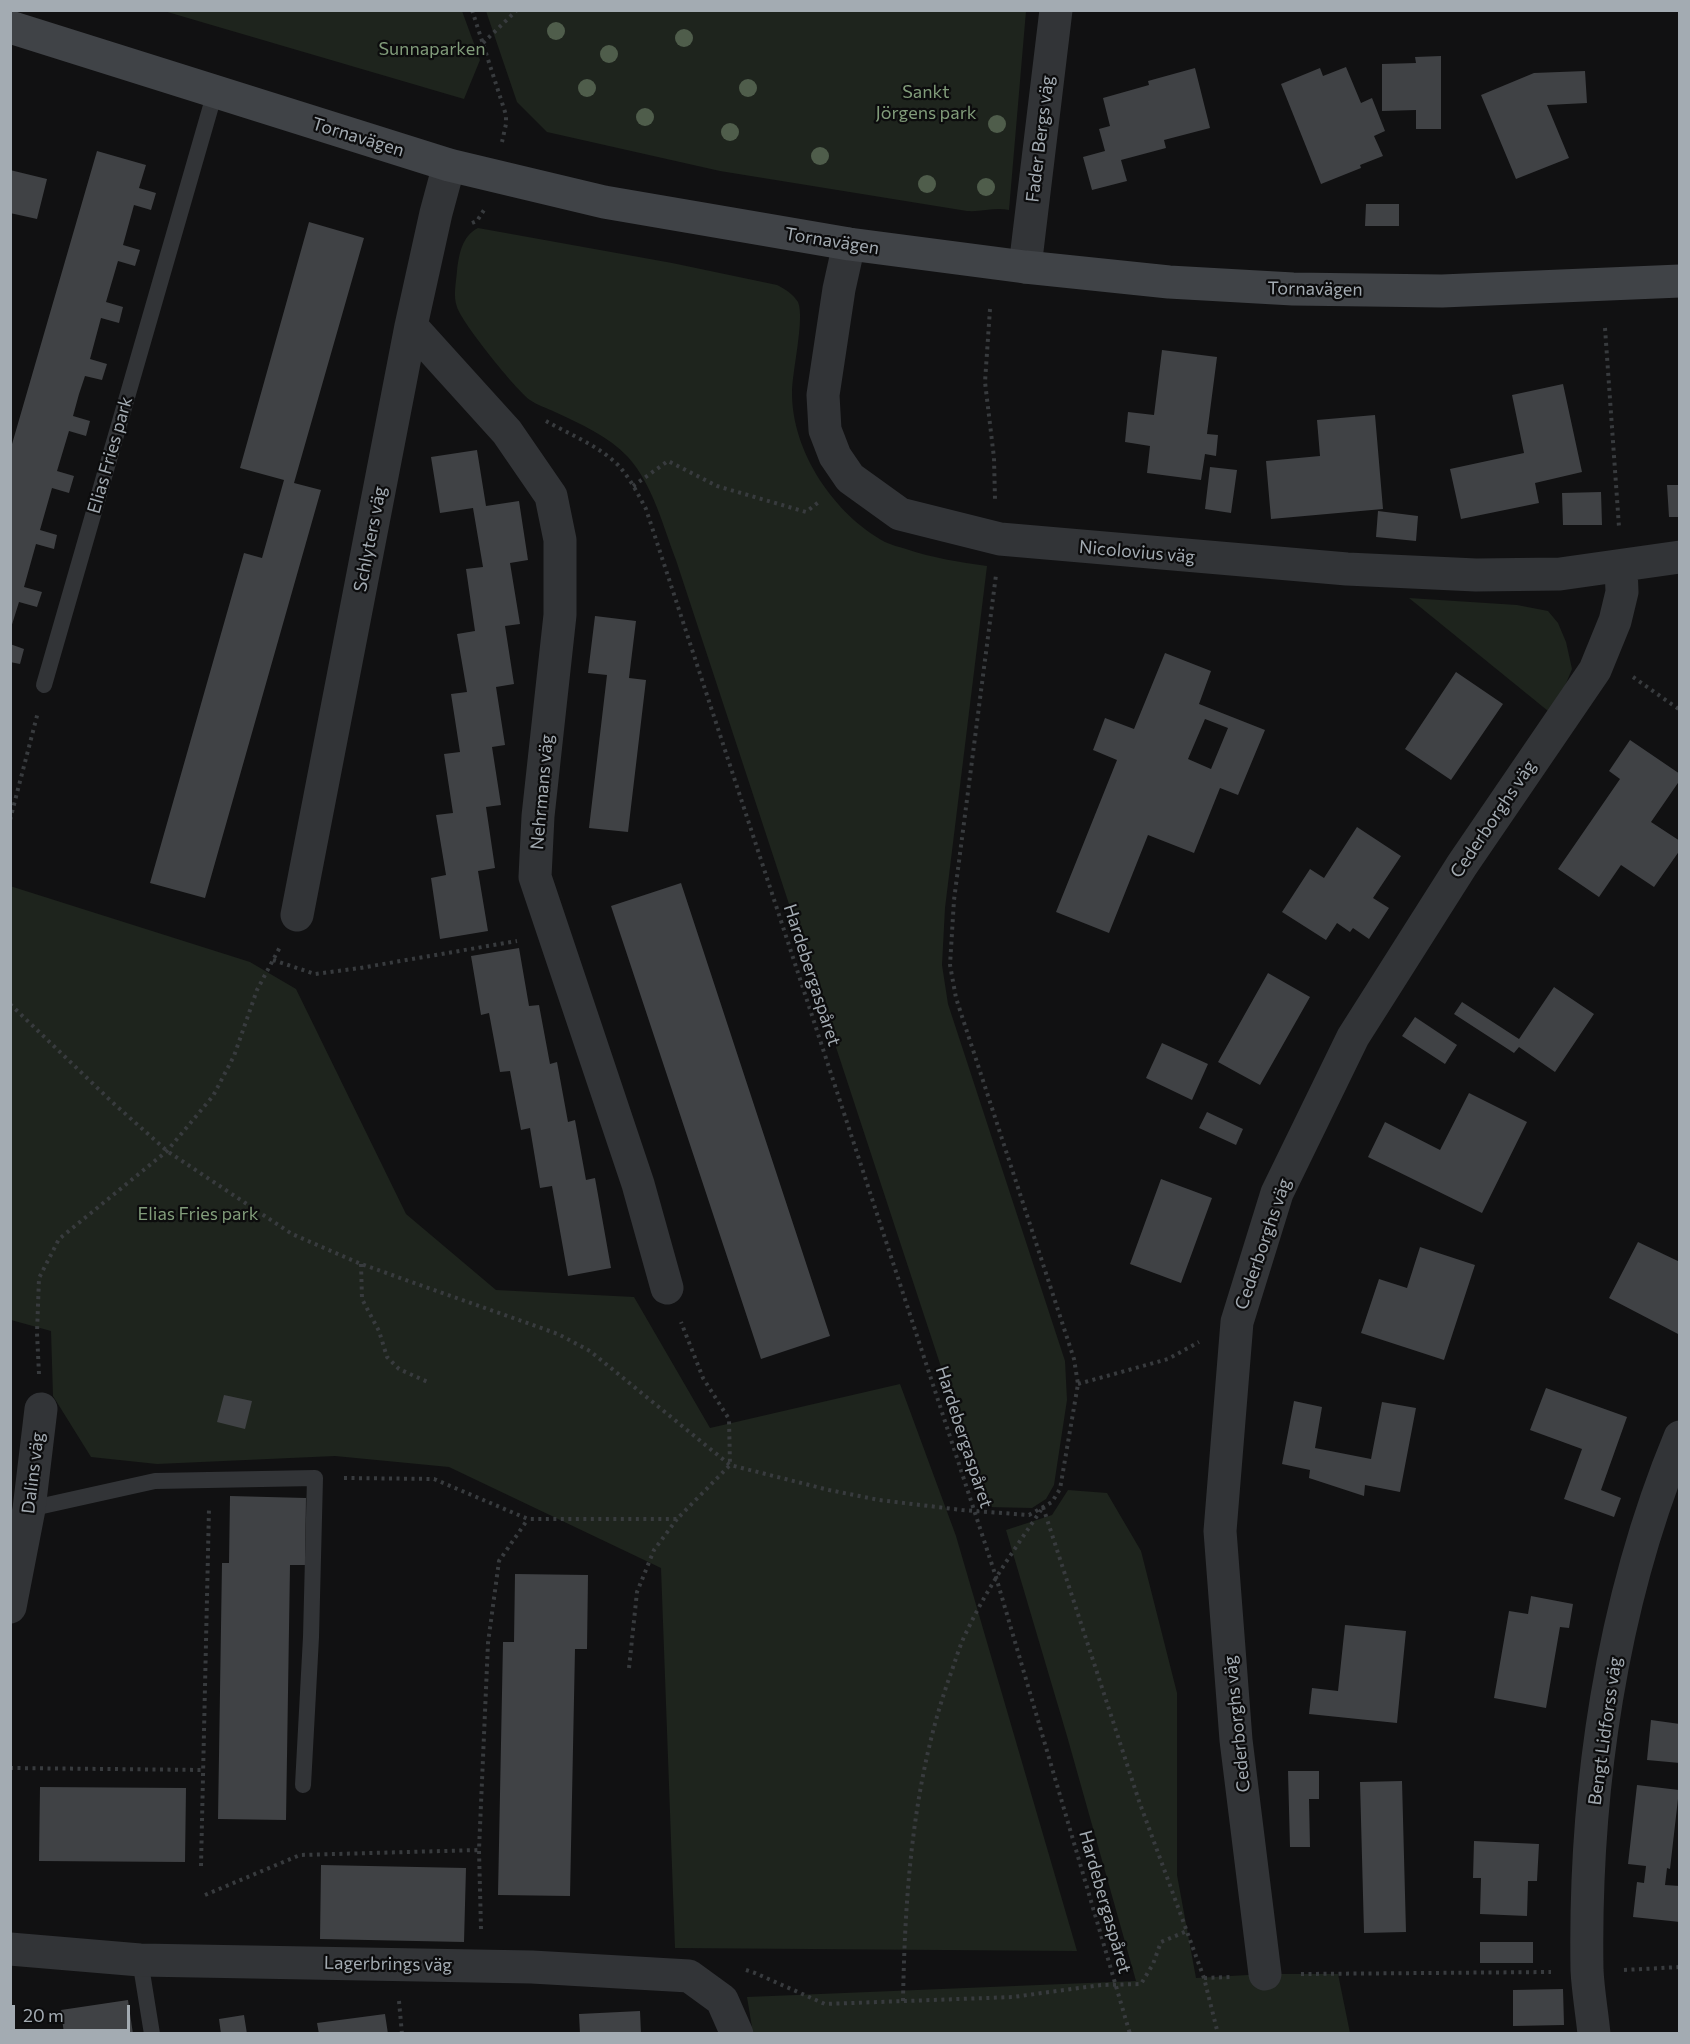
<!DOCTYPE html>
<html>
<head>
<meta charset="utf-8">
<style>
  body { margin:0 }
  #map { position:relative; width:1690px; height:2044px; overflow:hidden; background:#111112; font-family:Commissioner,sans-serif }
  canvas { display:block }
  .frame { position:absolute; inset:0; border:12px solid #a3abb2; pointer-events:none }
  .scale { position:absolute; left:12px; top:2005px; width:118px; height:27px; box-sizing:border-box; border:3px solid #a3abb2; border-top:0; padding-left:8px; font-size:18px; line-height:21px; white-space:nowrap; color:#a3abb2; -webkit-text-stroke:4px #0c0c0d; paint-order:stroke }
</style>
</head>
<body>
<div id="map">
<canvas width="1690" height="2044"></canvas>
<div class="frame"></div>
<div class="scale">20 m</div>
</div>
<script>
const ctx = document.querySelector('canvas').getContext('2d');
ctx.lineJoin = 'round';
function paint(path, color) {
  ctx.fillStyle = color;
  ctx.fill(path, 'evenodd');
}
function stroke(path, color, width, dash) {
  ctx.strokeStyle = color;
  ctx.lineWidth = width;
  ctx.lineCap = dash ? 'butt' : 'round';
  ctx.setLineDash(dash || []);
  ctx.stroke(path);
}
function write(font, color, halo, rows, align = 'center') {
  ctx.font = font + ' Commissioner,sans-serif';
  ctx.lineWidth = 4.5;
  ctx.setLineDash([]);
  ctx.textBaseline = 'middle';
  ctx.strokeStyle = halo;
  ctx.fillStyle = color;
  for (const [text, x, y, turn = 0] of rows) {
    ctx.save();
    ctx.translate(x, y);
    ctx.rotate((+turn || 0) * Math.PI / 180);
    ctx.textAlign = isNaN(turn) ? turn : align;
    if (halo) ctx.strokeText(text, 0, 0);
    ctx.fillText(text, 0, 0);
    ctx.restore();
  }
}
const green = new Path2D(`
  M164 11H462L480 60 464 99Z
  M486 11H1026L1009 210C995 207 983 212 967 211L720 171 547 132 517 102Z
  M478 228 672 263 777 285C785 289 793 294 798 302 805 318 792 372 792 393 792 452 834 514 885 542 891 545 900 547 906 549 933 558 959 562 987 566L945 908 942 965 948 1004 1065 1361 1067 1400 1054 1485 1046 1499 1032 1508 987 1507 676 560C663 526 653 485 628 457 608 436 581 424 555 412 547 408 537 405 530 400 516 390 462 323 457 307 453 296 456 283 457 271 459 254 462 236 478 228Z
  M1409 598 1517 605 1548 611 1558 623 1566 642 1572 669 1553 715Z
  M10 886 250 962 296 989 406 1214 496 1290 634 1297 710 1428 900 1384 956 1536 1077 1951 675 1948 661 1568 449 1467 335 1456 157 1464 91 1457 53 1396 51 1331 11 1320Z
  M1068 1490 1107 1493 1141 1551 1177 1693V1875L1196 1978 1265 1974H1338L1350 2033H753L747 1997 1136 1981 1067 1736 1006 1530 1052 1515Z`);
const building = new Path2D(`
  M1441 56V129H1416V110L1382 111V64L1416 63 1415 57Z
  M1346 67 1361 103 1372 98 1385 131 1374 136 1383 156 1360 165 1361 168 1321 184 1281 84 1320 68 1323 76Z
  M1195 68 1210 128 1164 140 1166 148 1121 160 1127 181 1092 190 1083 157 1105 151 1099 129 1110 126 1103 98 1149 85 1148 81Z
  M1585 71 1587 103 1547 105 1569 158 1516 179 1481 95 1534 73Z
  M97 151 146 165 139 188 156 193 151 210 134 205 123 245 140 250 135 266 118 261 106 302 123 307 119 323 101 318 90 359 107 364 102 380 85 376 79 394 73 416 90 421 86 436 69 431 57 471 74 476 69 493 52 488 40 530 57 535 54 549 36 544 24 587 42 592 37 607 19 602 10 631V451Z
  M10 170 47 179 37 219 10 213Z
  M1366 204H1399V226H1365Z
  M309 222 364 238 294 483 321 490 205 898 150 883 244 553 262 558 284 480 240 468Z
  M1162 350 1217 357 1207 434 1218 435 1216 456 1205 454 1201 480 1147 473 1150 446 1125 442 1128 412 1154 415Z
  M1563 384 1582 472 1535 483 1539 503 1461 519 1450 469 1524 453 1512 395Z
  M1375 415 1383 509 1271 519 1266 461 1320 456 1317 420Z
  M477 450 486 506 519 501 528 560 510 563 520 624 505 626 514 684 496 687 505 745 492 747 501 805 486 807 495 868 478 871 488 931 440 939 431 878 446 875 436 815 453 813 444 754 460 752 451 694 467 692 457 634 475 631 466 569 483 567 473 508 440 513 431 457Z
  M1210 467 1237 470 1231 513 1205 509Z
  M1667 485H1680V517H1669Z
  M1601 492 1602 525H1563L1562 493Z
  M1378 511 1418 516 1416 541 1376 537Z
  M595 616 636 621 629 678 646 680 628 832 589 828 607 675 588 673Z
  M10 644 24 649 20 664 10 662Z
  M1165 653 1211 671 1199 704 1265 730 1238 795 1220 788 1194 853 1148 835 1109 933 1056 912 1117 760 1093 750 1105 718 1134 729ZM1205 719 1228 728 1211 769 1188 759Z
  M1456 672 1503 704 1451 780 1405 749Z
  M1630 740 1680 774V780L1651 822 1680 841V850L1654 887 1621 865 1599 897 1558 869 1620 779 1609 771Z
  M1357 827 1401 856 1373 898 1389 908 1369 939 1353 928 1350 932 1337 923 1326 940 1282 912 1310 869 1324 878Z
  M681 883 830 1336 761 1359 611 906Z
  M519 948 529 1006 539 1005 550 1064 557 1062 568 1122 575 1120 586 1180 595 1178 611 1268 568 1276 552 1186 540 1188 530 1128 521 1130 510 1071 500 1072 489 1013 481 1015 471 956Z
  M1268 973 1310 997 1260 1085 1218 1062Z
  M1554 987 1594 1014 1555 1072 1519 1047 1514 1053 1454 1014 1462 1002 1519 1039Z
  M1415 1017 1457 1045 1445 1064 1402 1036Z
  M1162 1043 1208 1064 1192 1100 1146 1078Z
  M1469 1093 1527 1122 1482 1213 1368 1157 1385 1122 1440 1150Z
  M1207 1112 1243 1129 1236 1145 1199 1128Z
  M1161 1179 1212 1198 1181 1283 1130 1264Z
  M1638 1242 1680 1262V1335L1609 1298Z
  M1420 1247 1475 1265 1444 1360 1361 1333 1379 1279 1407 1288Z
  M1546 1388 1627 1417 1601 1490 1621 1498 1614 1517 1564 1499 1582 1449 1530 1430Z
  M224 1395 252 1401 245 1429 217 1422Z
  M1294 1401 1322 1407 1315 1448 1371 1459 1382 1402 1416 1408 1400 1492 1365 1485 1364 1496 1309 1478 1310 1470 1282 1464Z
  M230 1496 306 1498 305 1565H290L286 1820 218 1819 222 1563H229Z
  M515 1574 588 1575 587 1649H575L570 1896 498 1895 503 1642H514Z
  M1531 1596 1573 1604 1569 1628 1560 1627 1546 1708 1494 1698 1509 1611 1528 1614Z
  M1345 1625 1406 1631 1397 1723 1309 1714 1312 1688 1338 1691Z
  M1651 1720 1680 1724V1763L1647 1760Z
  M1288 1771H1319V1799H1309L1310 1847H1290Z
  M1402 1781 1406 1932 1364 1933 1360 1782Z
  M1637 1785 1679 1790 1670 1869 1667 1868 1665 1885 1680 1886V1922L1633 1917 1637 1882 1644 1883 1646 1866 1628 1864Z
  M40 1787 186 1788 185 1862 39 1861Z
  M1474 1841 1539 1844 1537 1881H1528L1527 1916 1480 1914 1481 1878H1473Z
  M321 1865 466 1868 464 1942 320 1939Z
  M1480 1942H1533V1963H1480Z
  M1563 1989 1564 2025 1513 2026V1990Z
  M128 2000 133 2034H64L61 2010Z
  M640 2011 641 2034H580L579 2014Z
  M385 2014 388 2034H319L317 2023Z
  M244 2015 247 2034H221L219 2019Z`);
const path = new Path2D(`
  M472 10 506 115V124L502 142
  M483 43 517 10
  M472 223 477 221 484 210
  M990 309 985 382 994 458 995 499
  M1605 328 1619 527
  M546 421C569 434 599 446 618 465 630 478 638 494 646 509L996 1577 1130 2034
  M633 486 668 461 717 486 806 512 820 501
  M1633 677 1680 710
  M10 820 38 712
  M273 960 315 974 360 968 517 941
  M10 1004 111 1101 167 1151 292 1234 361 1264 558 1334 590 1351 730 1465 829 1490 879 1500 962 1510 1015 1514 1029 1515 1052 1502 1060 1489 1078 1384 1074 1359 956 998 950 965 954 900 996 575
  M361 1264 362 1299 379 1331 387 1357 399 1369 430 1383
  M39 1374 37 1333 39 1278 59 1239 167 1151 213 1096 234 1056 257 990 280 947
  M1078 1384 1168 1359 1199 1342
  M344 1478 434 1479 528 1519H677L730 1465 729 1419 703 1378 681 1322
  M1043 1507 1139 1801 1204 1978 1218 2034
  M629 1668 637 1592 654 1550 677 1519
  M10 1768 204 1770
  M201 1866 209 1508
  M205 1895 300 1855 479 1850
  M481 1929 479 1850 488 1643 499 1561 528 1519
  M746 1970 755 1973 825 2004 1013 1997 1101 1985 1141 1984 1153 1964 1161 1942 1187 1931
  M1624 1970 1680 1967
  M1301 1974 1551 1972
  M1204 1978 1230 1977
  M399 2001 402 2034
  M903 2001C905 1890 913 1778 951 1673 956 1659 960 1644 967 1631 987 1588 1014 1550 1041 1510`);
const service = new Path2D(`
  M44 685 215 92
  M29 1509 155 1481 315 1478 311 1637 303 1785
  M140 1960 152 2034`);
const minor = new Path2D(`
  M849 244 839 289 823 395 825 430 835 456 850 478 900 514 1000 539 1347 569 1476 575 1560 574 1680 557
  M1025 267 1056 10
  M411 326 507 432 551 496 560 540V615L538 816 535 877 638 1184 667 1288
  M297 915 411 326 436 213 449 165
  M10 1607 29 1509 41 1409
  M10 1949 140 1960 532 1967 689 1976 722 2000 737 2034
  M1265 1974 1236 1740 1220 1531 1237 1322 1277 1193 1353 1037 1462 865 1595 670 1615 621 1622 592 1621 567
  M1594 2034C1592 2013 1588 1991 1587 1970 1584 1792 1611 1603 1680 1437`);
const secondary = new Path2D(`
  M10 27 449 165 604 202 849 244 1025 267 1169 282 1293 289 1442 291 1680 281`);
const trees = [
  [556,31],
  [684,38],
  [609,54],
  [587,88],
  [748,88],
  [645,117],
  [997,124],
  [730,132],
  [820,156],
  [927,184],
  [986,187]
];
const parkNames = [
  ["Sunnaparken",432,49],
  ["Sankt",926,92],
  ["Jörgens park",926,113],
  ["Elias Fries park",198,1214]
];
const streetNames = [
  ["Tornavägen",358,137,17],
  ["Fader Bergs väg",1040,139,-83],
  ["Tornavägen",832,241,9],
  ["Tornavägen",1315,289,1],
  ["Elias Fries park",110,455,-74],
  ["Schlyters väg",370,539,-79],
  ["Nicolovius väg",1137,552,5],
  ["Nehrmans väg",542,792,-85],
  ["Cederborghs väg",1493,819,-56],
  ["Hardebergaspåret",812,975,72],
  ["Cederborghs väg",1263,1244,-71],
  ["Hardebergaspåret",964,1437,72],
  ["Dalins väg",33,1473,-83],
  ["Cederborghs väg",1237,1724,-96],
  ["Bengt Lidforss väg",1605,1731,-82],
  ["Hardebergaspåret",1105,1902,74],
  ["Lagerbrings väg",388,1964,1]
];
paint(green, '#1e241d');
paint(building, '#404245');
stroke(path, '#383b3e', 4, [3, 4.5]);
stroke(service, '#323437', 16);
stroke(minor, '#323437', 33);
stroke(secondary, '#404347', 33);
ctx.fillStyle = '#4f5d4b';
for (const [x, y] of trees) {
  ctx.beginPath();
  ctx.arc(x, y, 9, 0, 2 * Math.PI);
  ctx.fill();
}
write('18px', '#819c7a', '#0c0c0d', parkNames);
write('18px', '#a3abb2', '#0c0c0d', streetNames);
</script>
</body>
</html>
